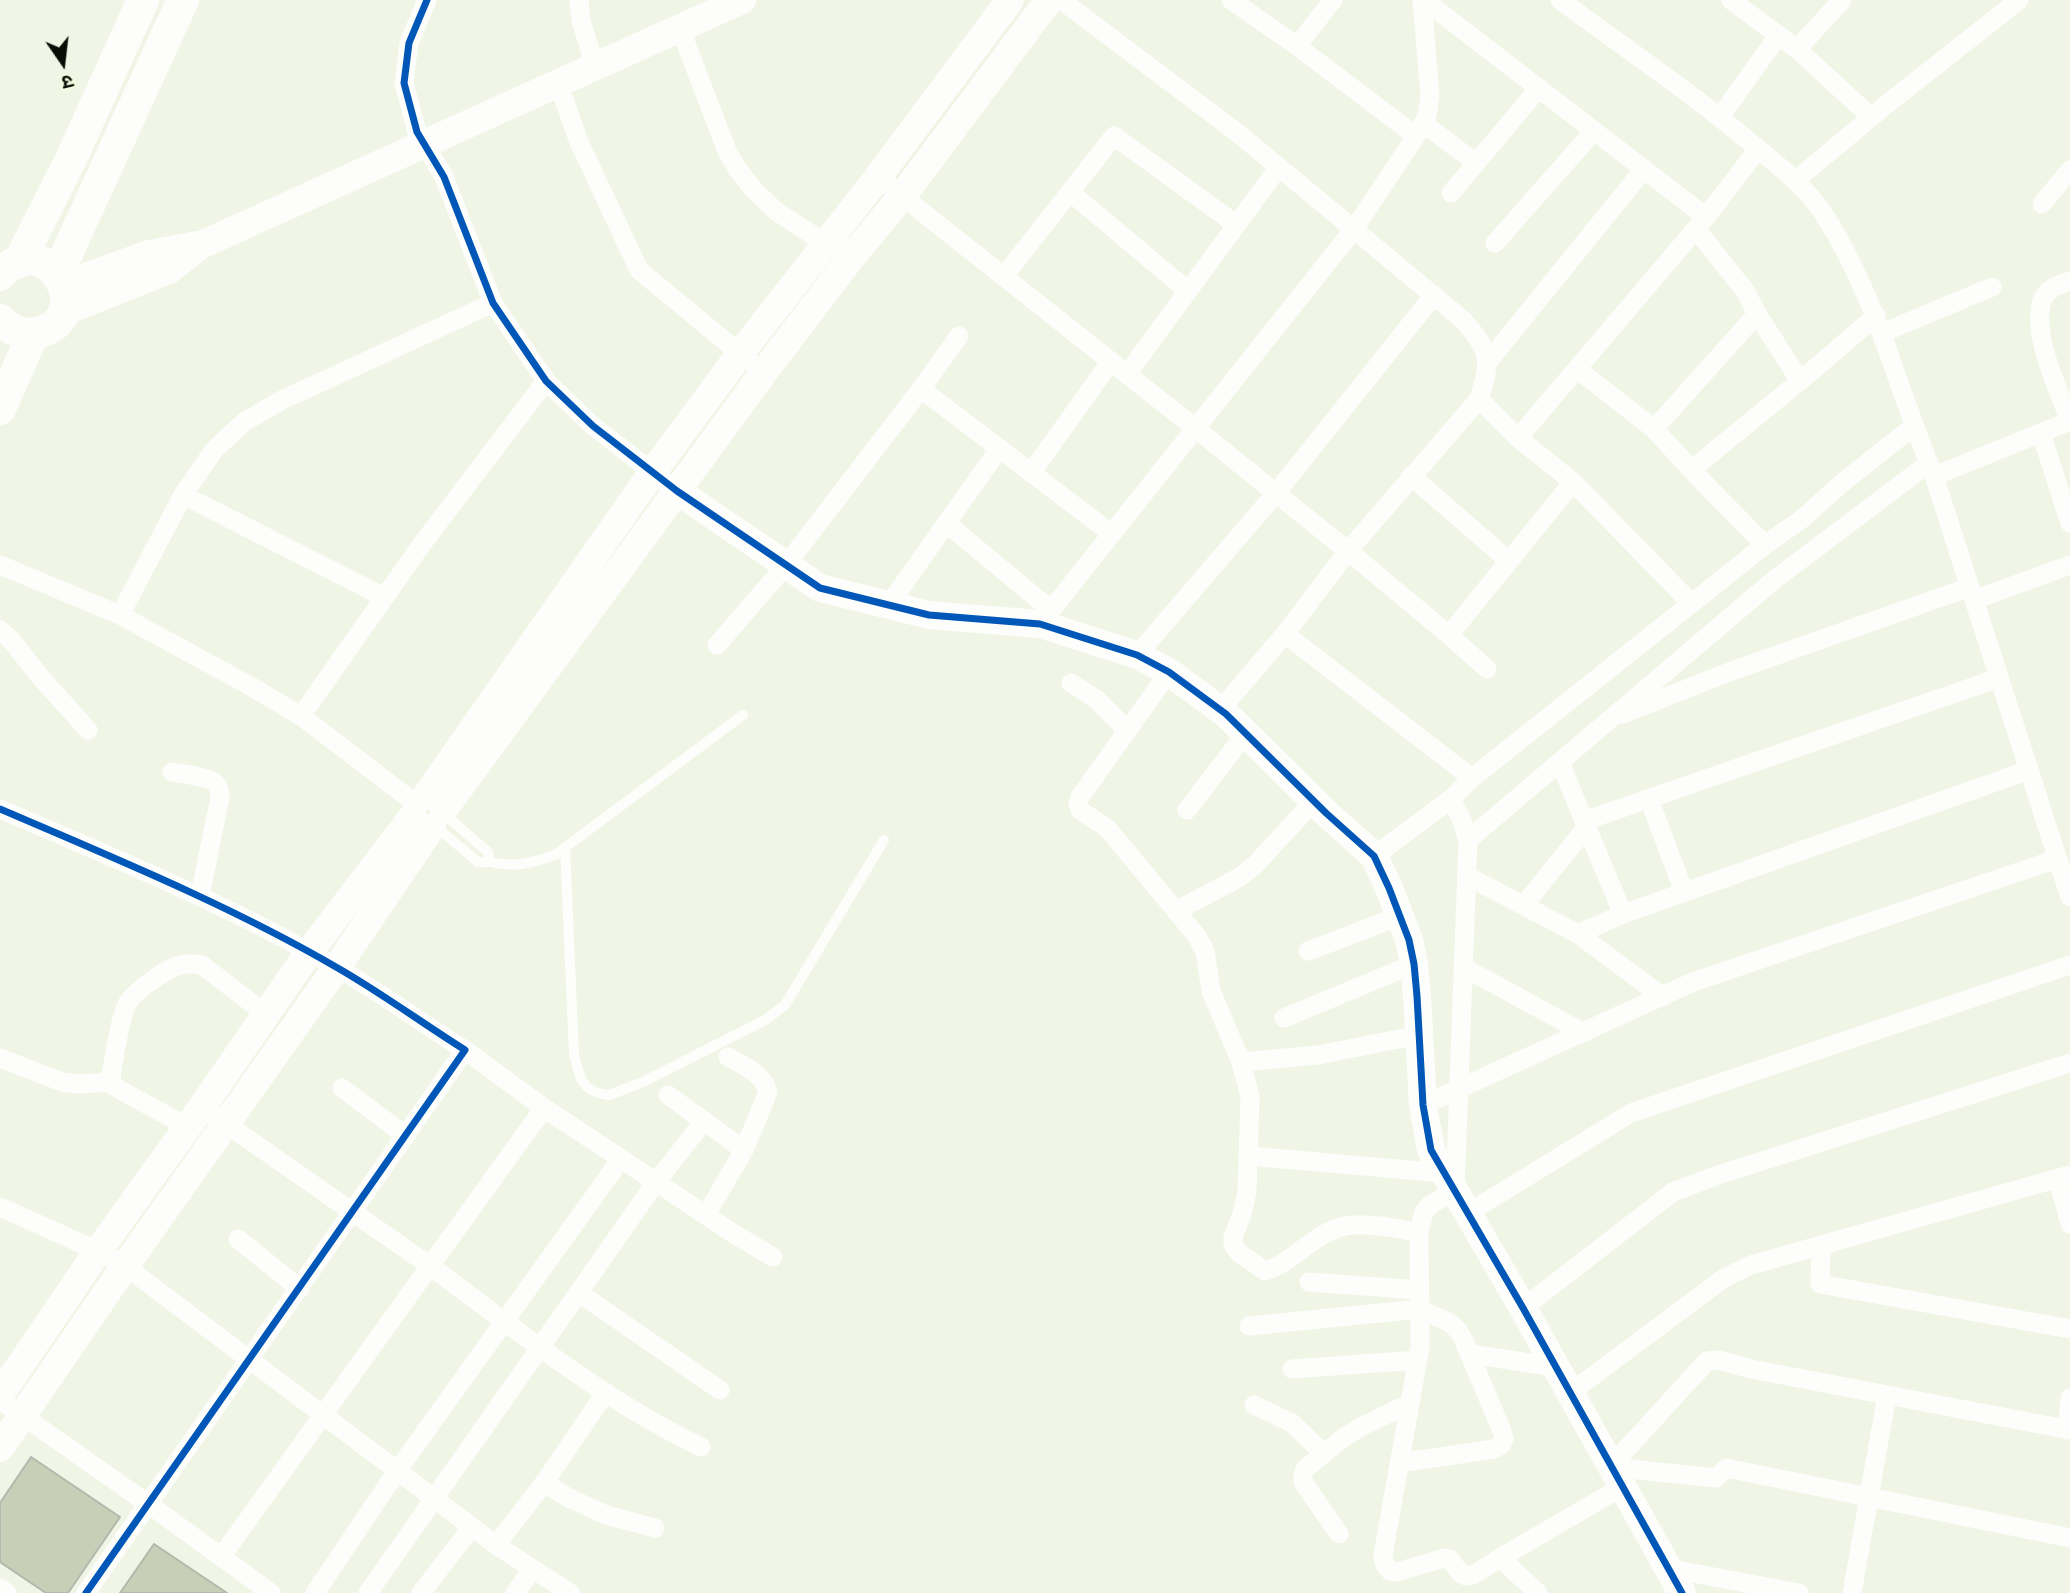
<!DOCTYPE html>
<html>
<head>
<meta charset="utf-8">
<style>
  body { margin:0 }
  #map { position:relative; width:2070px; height:1593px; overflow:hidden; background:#f0f5e6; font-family:Literata,"Noto Sans Devanagari",serif }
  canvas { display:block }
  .north { position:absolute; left:28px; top:28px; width:70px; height:70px; -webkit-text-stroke:5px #f2fbe0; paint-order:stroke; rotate:166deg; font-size:19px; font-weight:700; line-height:28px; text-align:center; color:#0a0d05 }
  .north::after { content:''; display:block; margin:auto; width:24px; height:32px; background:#0a0d05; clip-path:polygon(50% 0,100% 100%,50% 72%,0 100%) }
</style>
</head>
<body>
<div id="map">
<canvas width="2070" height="1593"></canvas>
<div class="north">उ</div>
</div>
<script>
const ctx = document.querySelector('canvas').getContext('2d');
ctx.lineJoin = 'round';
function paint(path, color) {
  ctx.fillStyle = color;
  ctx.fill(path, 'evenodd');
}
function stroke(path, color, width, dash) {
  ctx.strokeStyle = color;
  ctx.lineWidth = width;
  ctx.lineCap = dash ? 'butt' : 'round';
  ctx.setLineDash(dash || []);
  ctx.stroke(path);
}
const building = new Path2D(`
  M31 1457 120 1517 68 1593H46L0 1562V1503Z
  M154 1544 227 1593H120Z`);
const lane = new Path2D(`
  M435 826 478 862H490L488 852 444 814
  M565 847 574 1055 581 1079 588 1088 598 1093 609 1095 643 1082 765 1020 785 1005 884 840
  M490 862C514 868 532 863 555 855L743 715`);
const street = new Path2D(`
  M427 0 409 43 404 83 417 132 444 177 493 303 546 381 593 426 677 491
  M579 0 581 21 595 66
  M1061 0 1239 134 1463 320C1490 351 1492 360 1479 399L1518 438 1573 482
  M1231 0 1297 46 1416 136
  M1424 0 1706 217 1758 149
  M1560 0C1624 47 1690 92 1751 143 1777 165 1804 184 1823 213 1876 294 1897 388 1934 476L2070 897
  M1731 0 1797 49 1871 117
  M680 28 727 151 738 170 754 190 776 211 834 249
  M1297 46 1333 0
  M1797 49 1842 0
  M558 83 579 142 639 270 749 361
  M1720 117 1778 36
  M1423 123 1476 163
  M878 177 1195 428 1348 551 1449 635 1573 482 1692 604
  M1796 180 1887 104 2019 0
  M1070 192 1188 291
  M1451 193 1539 88
  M2042 204 2070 170
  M1696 229 1746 292 1757 314
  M1495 243 1594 131
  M1004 276 1114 136 1237 225
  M2070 281C2060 284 2048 288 2043 298 2030 332 2058 388 2070 421
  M1882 333 1992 287
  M1487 363 1644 169
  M1577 369 1654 429
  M1127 374 1279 167
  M1800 381 1876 316
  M921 389 959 336
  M2041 433 2070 523
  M1518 438 1706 217
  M1691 470 1800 381 1757 314 1654 429 1701 480 1765 545
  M1031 473 1111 361
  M1411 476 1509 561
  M1934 476 2070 421
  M183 495 384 597
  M946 523 1051 610
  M0 565 120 615 252 687 301 716 415 803
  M1974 600 2070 565
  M888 606 999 449
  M120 615 183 495 214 450 244 422 282 400 493 303
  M1040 624 1354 229 1416 136 1427 116 1430 96 1422 0
  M0 630 11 640 42 679 88 730
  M1285 634 1348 551 1479 399
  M1449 635 1487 669
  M717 645 786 565 921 389 1112 534
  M1137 655 1276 493 1434 295
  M1169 672 1080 797 1078 803 1080 810 1108 829 1196 935 1205 951 1211 991 1241 1062 1250 1096 1247 1192 1242 1214 1233 1237V1244L1238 1252 1265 1271C1293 1262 1313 1235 1341 1227 1362 1221 1397 1229 1419 1232
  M1999 678 1584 821 1623 914 2029 770
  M1071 683 1096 699 1127 730
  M1220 710 1285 634 1472 778
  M1623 714 1729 672 1970 587
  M301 716 422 544 546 381
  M1560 762 1584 821
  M172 772C183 774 212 777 217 785 220 789 219 792 220 797L200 896
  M1451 799 1461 818 1468 840 1455 1191 1430 1205 1424 1212 1419 1232 1420 1347 1383 1555 1385 1565 1390 1571 1397 1572 1444 1558 1450 1559 1460 1573 1466 1576 1473 1575 1500 1558 1538 1593
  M1649 799 1684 892
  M0 809C114 858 229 905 336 967 380 992 422 1023 465 1050L86 1593
  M1187 810 1246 733
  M1468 840 1774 580 1929 463
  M1374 856 1451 799 1472 778 1765 545 1802 519 1842 483 1914 426
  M1467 876 1578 934 1663 997
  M1524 905 1586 828
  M1176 911 1240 877 1255 865 1314 801
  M1578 934 1623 914
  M1308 951 1400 916
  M1463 967 1584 1033
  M1284 1018 1414 964
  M0 1058 62 1082 77 1084 112 1082
  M1241 1062 1318 1055 1419 1035
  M342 1088 406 1136
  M668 1095 744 1150
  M1423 1105 1693 982 2057 859
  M202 1107 430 1266 544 1108
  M704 1121 656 1182 734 1234 773 1257
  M188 1127 115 1087 112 1082 111 1075C115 1055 119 1021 127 1004 134 991 166 969 180 965 188 963 195 964 202 965L267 1015
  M1249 1156 1444 1173
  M2058 1179 2070 1224
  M0 1207 98 1251 125 1266 496 1545 570 1593
  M1468 1213 1631 1113 2070 965
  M706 1215 744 1150 768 1092C763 1073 744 1066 728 1057
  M238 1239 300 1289
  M1821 1245 1820 1284 2070 1329
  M1309 1282 1419 1290
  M579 1293 720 1390
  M1523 1308 1673 1192 1715 1176 2070 1063
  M1249 1326 1420 1309 1450 1323 1458 1330 1464 1341 1502 1431 1504 1439 1501 1445 1494 1449 1399 1463
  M1470 1354 1555 1367
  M1292 1369 1418 1360
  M1570 1393 1724 1278 1751 1265 2070 1175
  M0 1400 147 1503 271 1593
  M1254 1405 1292 1423 1324 1454
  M2067 1430 2070 1398
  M1610 1467 1707 1361 1719 1360 1751 1369 2070 1430
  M1610 1467 1716 1478 1726 1468 2070 1538
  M544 1483 569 1498 606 1515 655 1528
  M1339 1534 1303 1482V1475L1305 1469 1343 1438 1359 1428 1410 1403
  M496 1545 544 1483 606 1392
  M221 1557 430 1266C517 1330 603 1400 701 1447
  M1500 1558 1622 1487
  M1666 1568 1799 1593
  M0 1588 7 1593
  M315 1593 397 1471 621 1159
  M368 1593 656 1182 544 1108 465 1050
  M421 1593 472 1527
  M515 1593 533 1569
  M1852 1593 1887 1395`);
const secondary = new Path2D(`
  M64 285 149 254 198 245
  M63 312 169 270 201 245 742 0
  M677 491 820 588 929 615 1040 624 1137 655 1169 672 1226 714 1326 813 1374 856 1389 888 1409 940 1414 964 1417 996 1423 1105 1431 1150 1523 1308 1682 1593
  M426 796 652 473 740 354 878 177 1010 0
  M444 809 764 372 850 259 903 195 1049 0
  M0 1395 98 1251 202 1107 309 952 413 816
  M0 1448 125 1266 337 967 432 827`);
const primary = new Path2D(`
  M19 262 71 159 143 0
  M58 273 183 0
  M0 275C46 223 99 316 40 332 24 337 12 331 0 320
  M0 409 33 334`);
const cycleway = new Path2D(`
  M427 0 409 43 404 83 417 132 444 177 493 303 546 381 593 426 677 491 820 588 929 615 1040 624 1137 655 1169 672 1226 714 1326 813 1374 856 1389 888 1409 940 1414 964 1417 996 1423 1105 1431 1150 1523 1308 1682 1593
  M0 809C114 858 229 905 336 967 380 992 422 1023 465 1050L86 1593`);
paint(building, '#c8cfb7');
stroke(building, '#b4b8ad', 2);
stroke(lane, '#fdfefb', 10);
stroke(street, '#fdfefb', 19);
stroke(secondary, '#fdfefb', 28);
stroke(primary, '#fdfefb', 32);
stroke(cycleway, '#0057b8', 7);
</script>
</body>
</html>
